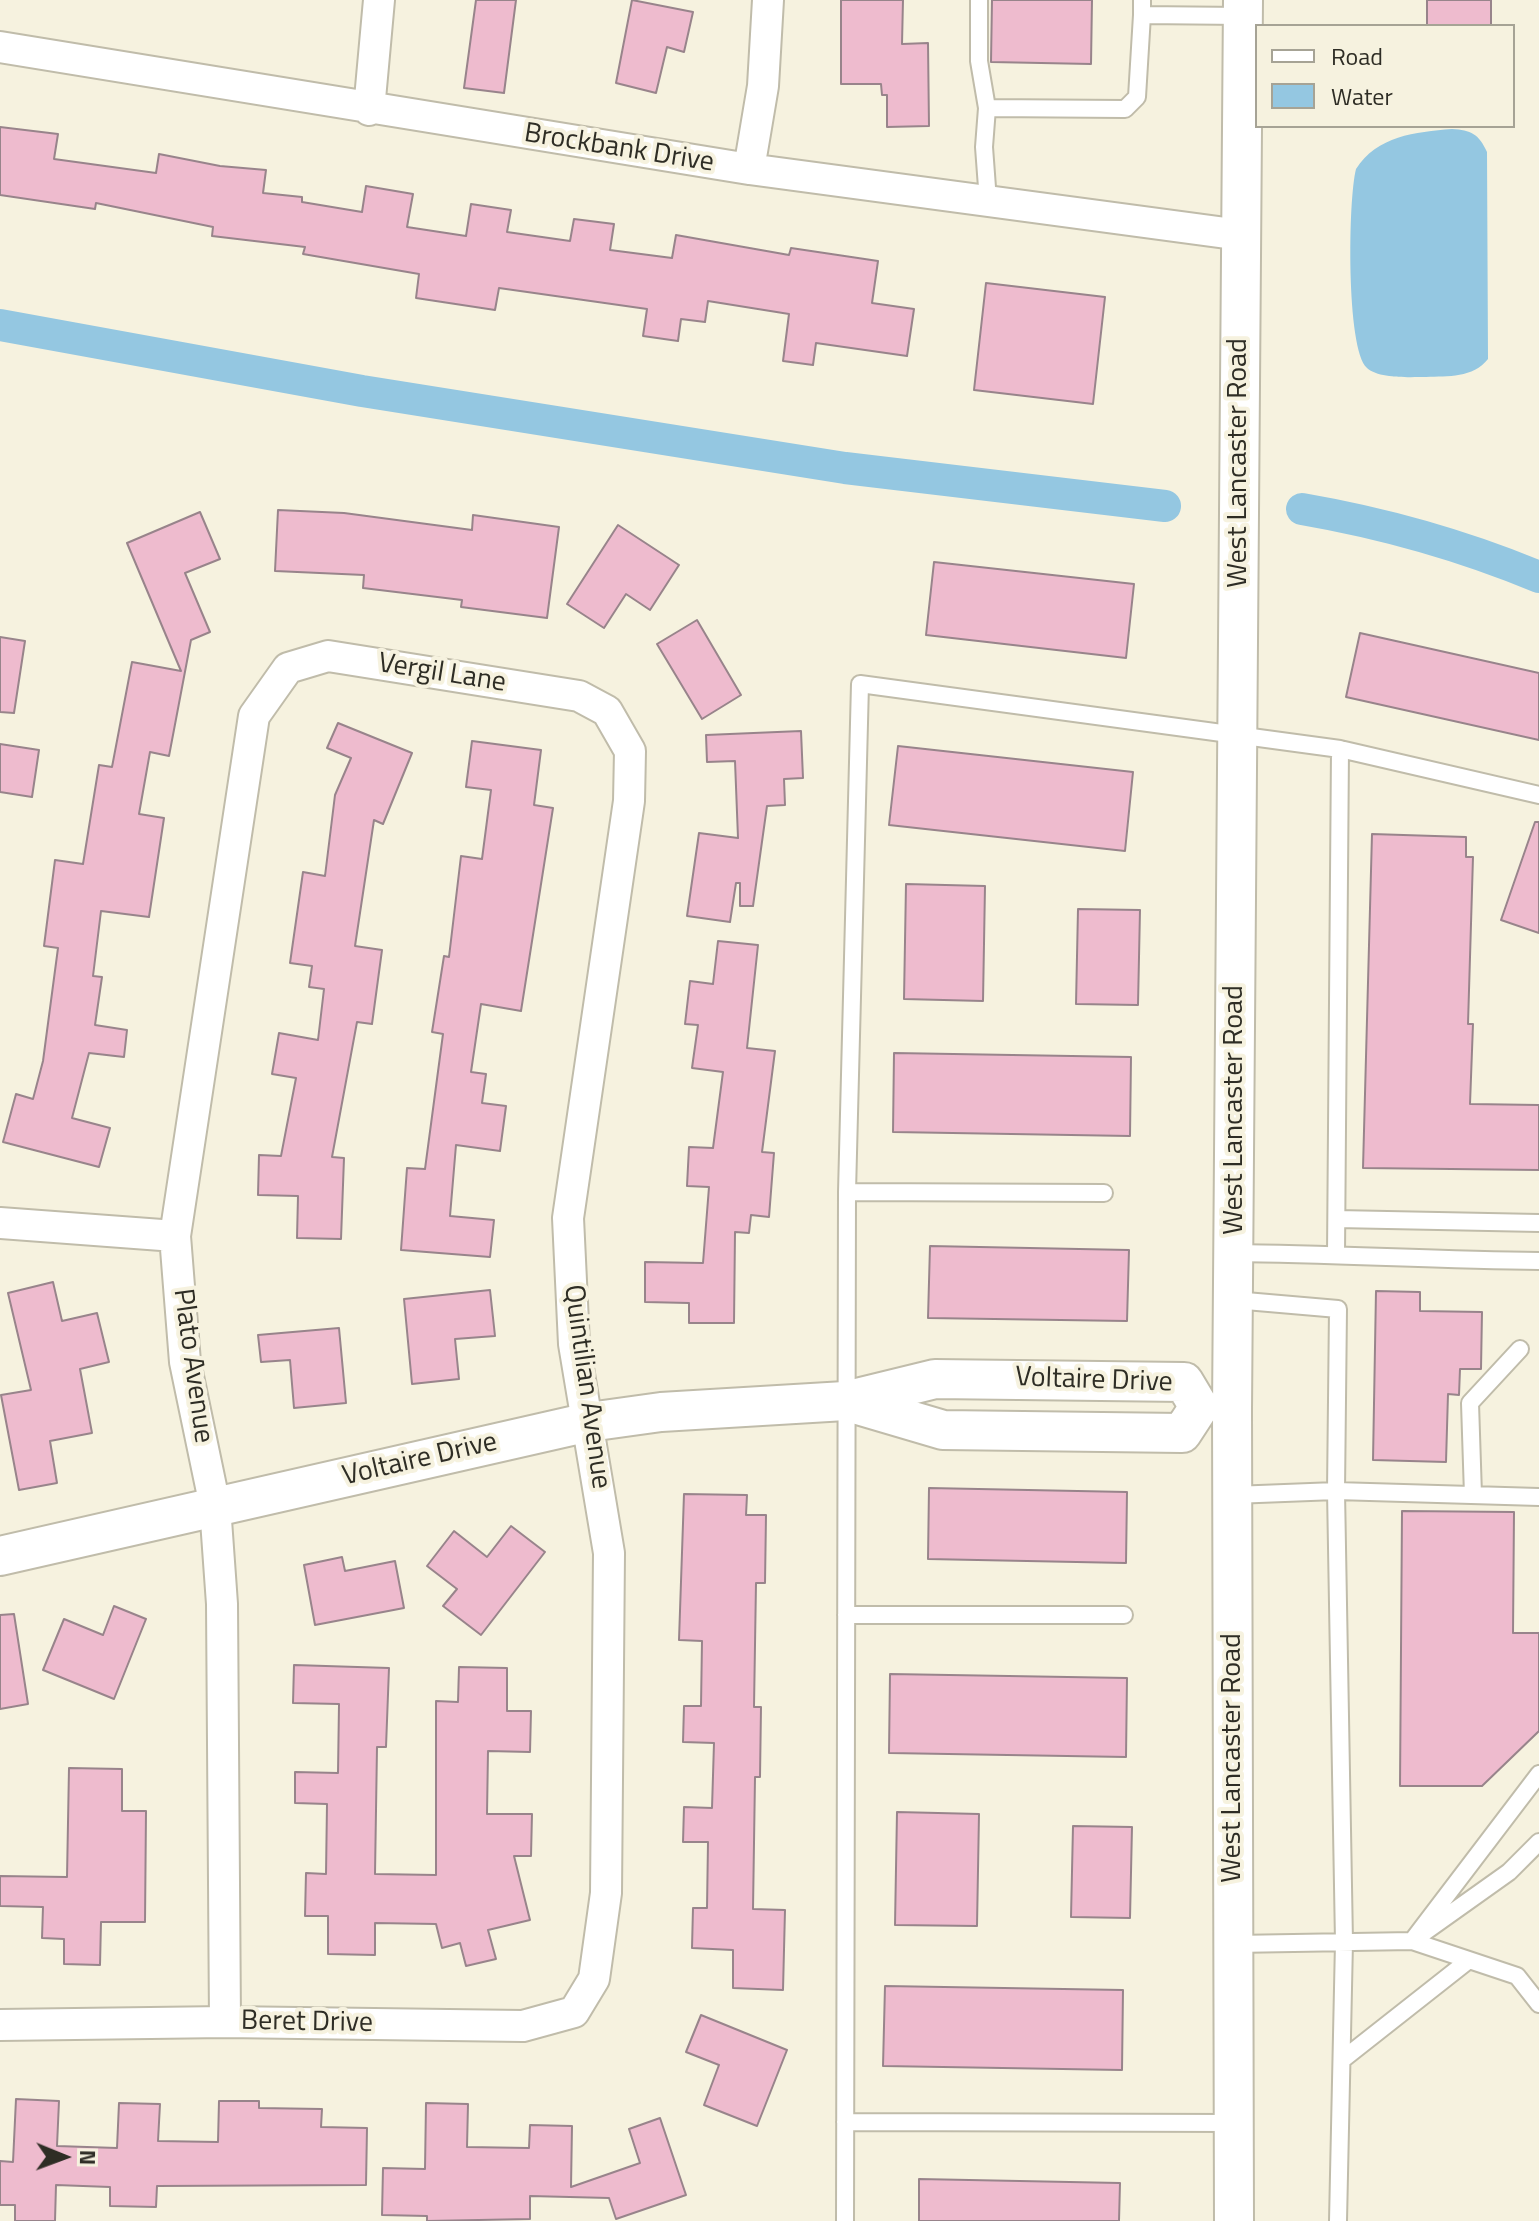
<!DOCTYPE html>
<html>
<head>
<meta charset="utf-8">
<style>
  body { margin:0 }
  #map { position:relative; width:1539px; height:2221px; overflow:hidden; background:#f6f2df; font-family:"Titillium Web",sans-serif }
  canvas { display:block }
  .legend { position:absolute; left:1255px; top:24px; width:260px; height:104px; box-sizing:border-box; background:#f6f2df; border:2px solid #a6a395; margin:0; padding:10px 14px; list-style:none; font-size:24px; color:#2e2d25 }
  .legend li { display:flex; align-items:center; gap:16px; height:40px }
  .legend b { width:40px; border:2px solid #a6a395 }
  .north { position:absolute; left:24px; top:2117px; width:80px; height:80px; -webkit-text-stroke:6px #f6f2df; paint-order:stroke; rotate:91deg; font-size:22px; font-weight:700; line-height:32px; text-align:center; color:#2e2d25 }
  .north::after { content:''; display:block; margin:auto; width:28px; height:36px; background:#2e2d25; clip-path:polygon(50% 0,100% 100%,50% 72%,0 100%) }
</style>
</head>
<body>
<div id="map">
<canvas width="1539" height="2221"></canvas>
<ul class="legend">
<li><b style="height:10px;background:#fff"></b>Road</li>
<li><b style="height:22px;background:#94c7e1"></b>Water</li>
</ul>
<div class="north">N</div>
</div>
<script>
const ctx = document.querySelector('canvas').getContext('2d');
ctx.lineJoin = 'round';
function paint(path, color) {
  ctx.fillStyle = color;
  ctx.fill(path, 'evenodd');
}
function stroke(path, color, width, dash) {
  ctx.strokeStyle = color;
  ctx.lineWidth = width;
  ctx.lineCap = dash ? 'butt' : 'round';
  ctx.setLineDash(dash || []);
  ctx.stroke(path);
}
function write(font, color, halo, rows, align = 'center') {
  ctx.font = font + ' "Titillium Web",sans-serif';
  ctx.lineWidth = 8;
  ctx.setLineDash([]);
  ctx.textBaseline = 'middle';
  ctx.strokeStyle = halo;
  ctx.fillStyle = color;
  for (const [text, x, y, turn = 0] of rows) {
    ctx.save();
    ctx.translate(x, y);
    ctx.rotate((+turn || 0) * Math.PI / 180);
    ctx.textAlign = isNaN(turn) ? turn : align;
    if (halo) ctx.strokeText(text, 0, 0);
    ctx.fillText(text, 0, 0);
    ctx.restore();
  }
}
const water = new Path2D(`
  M1452 129C1471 130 1479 134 1487 152L1488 359C1473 378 1448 376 1426 377 1410 377 1379 379 1367 368 1346 349 1348 199 1356 169 1377 136 1415 132 1452 129Z`);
const canal = new Path2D(`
  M0 325 362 391 845 468 1165 506
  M1302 509C1383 523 1462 545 1539 577`);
const building = new Path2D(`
  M476 0H516L504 93 464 88Z
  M632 0 693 12 684 52 667 47 656 93 616 83Z
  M841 0H903L902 44 928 43 929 126 887 127V95H882L881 84H841Z
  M992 0H1092L1091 64 991 62Z
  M1427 0H1491V26H1427Z
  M0 127 58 134 54 159 156 173 159 154 220 166 266 170 263 193 302 197V202L362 212 366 186 413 194 407 227 466 236 471 204 511 210 507 232 570 241 574 219 614 224 610 250 672 258 676 235 789 255 791 248 878 261 872 303 914 309 907 356 816 343 813 365 783 361 789 314 708 301 705 322 681 319 678 341 643 336 647 309 499 288 495 310 416 298 419 274 303 254 305 247 212 236 213 227 96 203 95 209 0 195Z
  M986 283 1105 297 1093 404 974 390Z
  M278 510 344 513 472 530 473 515 559 527 547 618 461 607 462 600 363 588 364 575 275 571Z
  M200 512 220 559 185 573 210 632 191 640 169 756 150 752 139 814 164 818 149 917 101 911 93 976 102 977 95 1025 127 1030 124 1057 89 1053 72 1118 110 1128 99 1167 3 1142 16 1094 33 1099 43 1061 58 948 44 946 55 860 83 864 99 765 112 767 132 662 181 671 127 543Z
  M618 525 679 565 650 610 626 594 604 628 567 604Z
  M934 562 1134 584 1126 658 926 635Z
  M697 620 741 695 702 719 657 644Z
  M1360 633 1539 673V740L1346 697Z
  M0 637 25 641 14 713 0 712Z
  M338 723 412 753 383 824 374 820 355 946 382 950 372 1024 357 1022 332 1157 344 1158 341 1239 297 1238 298 1196 258 1195 259 1155 281 1156 296 1078 272 1074 279 1033 318 1040 324 989 309 987 312 966 290 963 303 872 325 876 335 795 351 758 327 748Z
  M801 731 803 778 784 779 785 805 767 806 753 906H740V883H736L730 922 687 916 699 833 738 838 735 761 707 762 706 735Z
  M472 741 541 750 534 805 553 808 521 1011 481 1004 471 1072 486 1074 482 1103 506 1106 500 1151 456 1145 450 1216 494 1220 490 1257 401 1250 407 1168 425 1169 443 1034 432 1032 444 956 449 957 461 856 482 859 491 790 466 787Z
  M0 744 39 750 32 797 0 792Z
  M898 746 1133 772 1125 851 889 825Z
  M1535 822H1539V933L1501 920Z
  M1372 834 1466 837V857H1473L1468 1024H1473L1470 1104 1539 1105V1170L1363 1168Z
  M906 884 985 886 983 1001 904 999Z
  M1078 909 1140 910 1138 1005 1076 1004Z
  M718 941 758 945 747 1048 775 1051 762 1152 774 1153 769 1217 751 1215 749 1233 735 1232 734 1323H689V1303L645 1302V1262L703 1263 709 1187 687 1186 689 1147 713 1148 723 1072 692 1068 698 1025 685 1024 690 981 713 984Z
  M894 1053 1131 1057 1130 1136 893 1132Z
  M930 1246 1129 1250 1127 1321 928 1318Z
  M53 1282 62 1321 97 1313 109 1362 80 1369 92 1433 50 1441 57 1483 19 1490 1 1395 31 1390 8 1293Z
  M490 1290 495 1336 455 1339 459 1379 412 1384 404 1299Z
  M1376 1291 1420 1292V1311L1482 1312 1481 1369H1460L1459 1395 1448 1394 1446 1462 1373 1460Z
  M339 1328 346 1403 294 1408 290 1360 261 1362 258 1335Z
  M929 1488 1127 1492 1126 1563 928 1559Z
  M684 1494 747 1495 746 1515H766L765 1583H756L754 1707H761L760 1777H755L753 1909 785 1910 783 1990 733 1988V1950L692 1948 693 1908H707L708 1842H683L684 1807 712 1808 714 1743 683 1742 684 1706H701L702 1641 679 1640Z
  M1402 1511 1514 1512 1513 1633H1539V1731L1482 1786H1400Z
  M511 1526 545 1552 481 1635 443 1606 457 1589 427 1566 454 1531 487 1557Z
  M342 1557 345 1571 395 1561 404 1608 315 1625 304 1565Z
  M114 1606 146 1619 114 1699 43 1670 64 1619 103 1635Z
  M14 1614 28 1704 0 1709V1615Z
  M294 1665 389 1668 386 1747H377L375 1874 436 1875V1701L458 1702 459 1667 507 1668V1711H531L530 1752 488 1751 487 1814H532L531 1856H514L530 1920 488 1930 496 1959 466 1966 460 1943 442 1948 436 1924 375 1923V1955L328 1954V1916H305L306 1873 326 1874 327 1804 295 1803V1772L338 1773 339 1704 293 1703Z
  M890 1674 1127 1678 1126 1757 889 1753Z
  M69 1768 122 1769V1811H146L145 1922H101L100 1965 64 1964V1939L42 1938 43 1907 0 1906V1876L67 1877Z
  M897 1812 979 1814 977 1926 895 1925Z
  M1073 1826 1132 1827 1130 1918 1071 1917Z
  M885 1986 1123 1990 1122 2070 883 2066Z
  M701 2015 787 2050 757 2126 704 2105 719 2065 686 2052Z
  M16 2099 59 2101 57 2146 117 2148 119 2103 160 2104 158 2141 218 2142 219 2101H259V2108L322 2109 321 2127 367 2128 366 2185 157 2186 156 2207 110 2206V2187L56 2185 55 2221H15V2205H0V2161L13 2162Z
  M426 2103 468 2104 467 2147 529 2148 530 2125 572 2126 571 2187 640 2163 629 2129 660 2118 686 2195 616 2219 609 2198 530 2196V2219L427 2221V2216L382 2215 383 2168 425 2169Z
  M919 2179 1120 2183 1119 2221H919Z`);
const service = new Path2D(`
  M979 0V61L987 108
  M1142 0V15L1243 16
  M988 201 984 147 987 108 1125 109 1137 97 1142 15
  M847 1192 1104 1193
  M1337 1219 1539 1223
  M1234 1253C1336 1254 1437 1260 1539 1261
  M1336 1254 1340 749
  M1234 1300 1338 1309 1336 1491 1344 1942 1338 2221
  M1233 1495 1336 1491 1539 1497
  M1473 1495 1470 1403 1520 1349
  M846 1615H1124
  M1539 1774 1412 1941 1517 1976 1539 2004
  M1234 1944 1412 1941 1509 1872 1539 1842
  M1342 2060 1469 1960
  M845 2122 1234 2123
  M845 2221 847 1192 860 684 1340 749 1539 795`);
const minor = new Path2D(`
  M0 47 749 169 1241 235
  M369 110 379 0
  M749 169 763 86 768 0
  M0 1223 175 1236
  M0 2025 225 2022 523 2026 574 2012 594 1979 606 1893 609 1553 574 1344 568 1218 629 801 630 751 607 711 579 696 328 656 288 668 254 716 175 1236 185 1362 215 1506 222 1604 225 2022`);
const tertiary = new Path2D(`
  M848 1402 943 1430 1182 1433 1199 1407
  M0 1556 589 1422 661 1412 845 1401 935 1379 1184 1382 1199 1407
  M1234 2221 1232 1409 1243 0`);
const streetNames = [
  ["Brockbank Drive",619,149,9],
  ["West Lancaster Road",1239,463,-90],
  ["Vergil Lane",442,674,9],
  ["West Lancaster Road",1235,1110,-90],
  ["Plato Avenue",192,1366,82],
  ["Voltaire Drive",1094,1381,2],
  ["Quintilian Avenue",586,1387,82],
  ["Voltaire Drive",420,1460,-13],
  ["West Lancaster Road",1233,1758,-90],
  ["Beret Drive",307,2023,1]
];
paint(water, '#94c7e1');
stroke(canal, '#94c7e1', 32);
paint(building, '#eebbce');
stroke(building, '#98848b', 2);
stroke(service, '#c0bcaa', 20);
stroke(minor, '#c0bcaa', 34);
stroke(tertiary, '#c0bcaa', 42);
stroke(service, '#fff', 16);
stroke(minor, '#fff', 30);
stroke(tertiary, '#fff', 38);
write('28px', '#2e2d25', '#f6f2df', streetNames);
</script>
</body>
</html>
